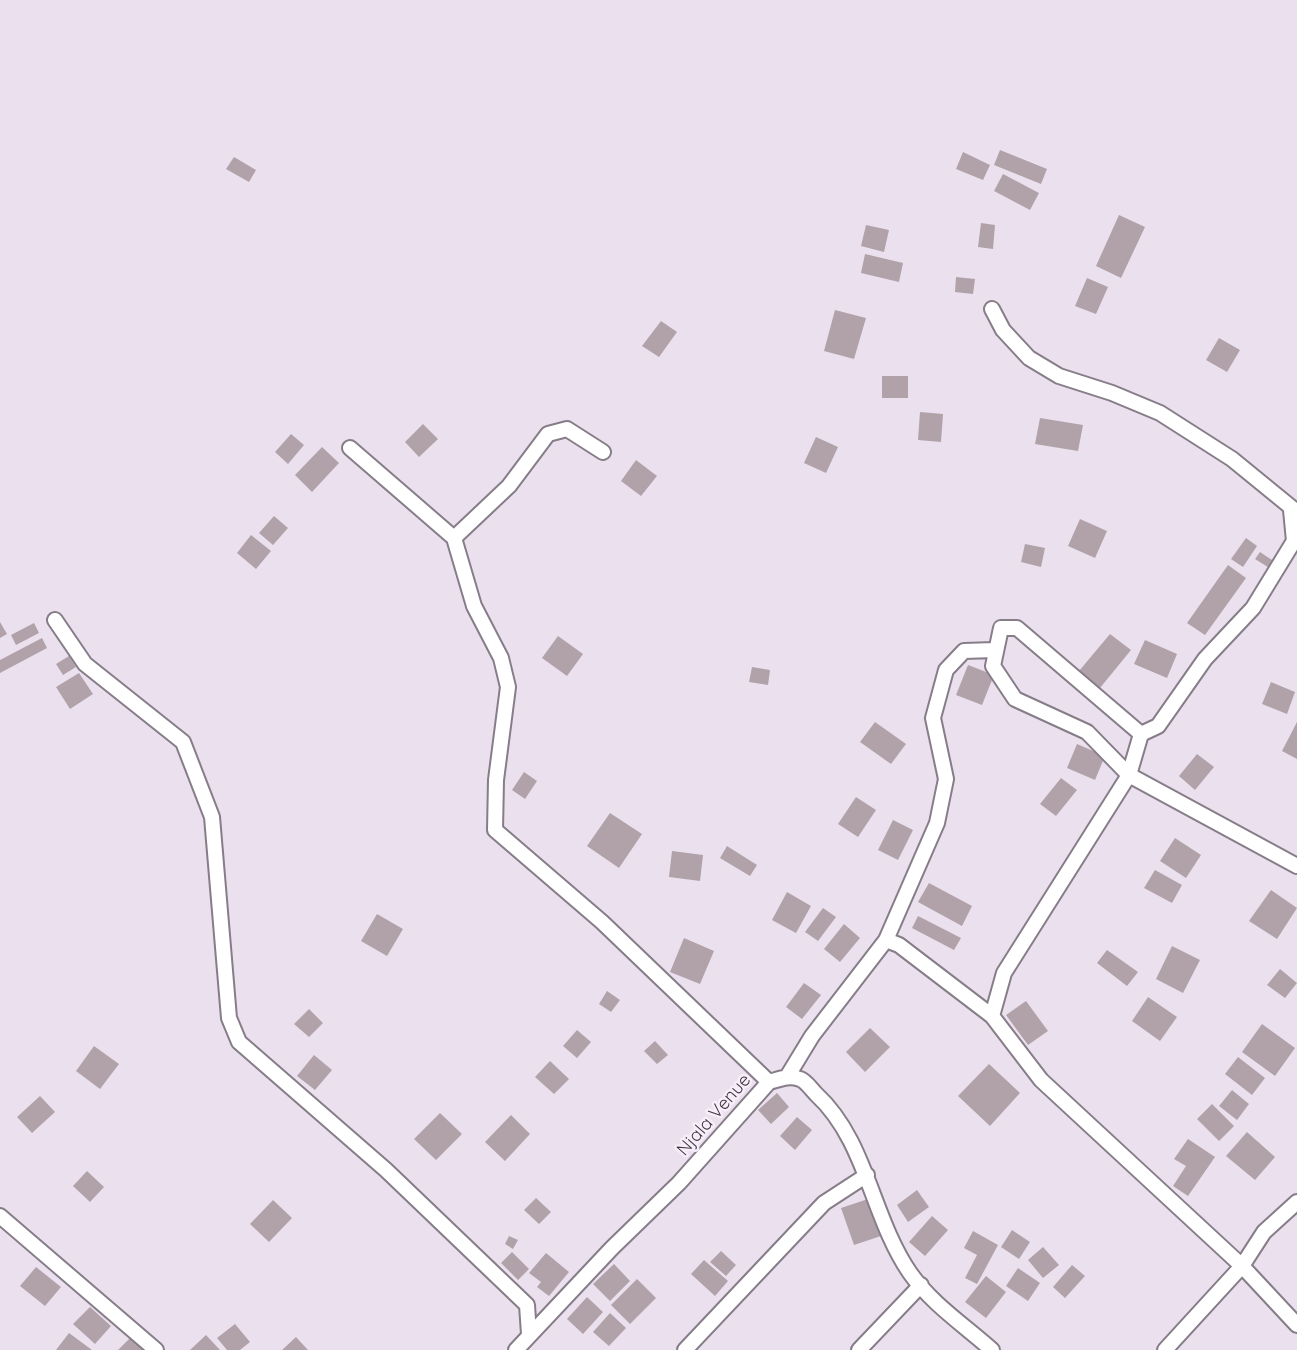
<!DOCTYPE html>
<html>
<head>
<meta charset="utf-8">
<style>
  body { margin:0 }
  canvas { display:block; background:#ebe0ed }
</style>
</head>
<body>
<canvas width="1297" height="1350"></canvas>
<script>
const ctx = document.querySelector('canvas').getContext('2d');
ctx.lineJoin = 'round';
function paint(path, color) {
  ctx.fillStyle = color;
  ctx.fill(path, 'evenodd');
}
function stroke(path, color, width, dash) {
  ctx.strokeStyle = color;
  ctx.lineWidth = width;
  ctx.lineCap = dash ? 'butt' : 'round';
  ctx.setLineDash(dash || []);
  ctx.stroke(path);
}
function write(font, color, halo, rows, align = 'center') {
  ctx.font = font + ' Quicksand,sans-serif';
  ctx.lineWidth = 5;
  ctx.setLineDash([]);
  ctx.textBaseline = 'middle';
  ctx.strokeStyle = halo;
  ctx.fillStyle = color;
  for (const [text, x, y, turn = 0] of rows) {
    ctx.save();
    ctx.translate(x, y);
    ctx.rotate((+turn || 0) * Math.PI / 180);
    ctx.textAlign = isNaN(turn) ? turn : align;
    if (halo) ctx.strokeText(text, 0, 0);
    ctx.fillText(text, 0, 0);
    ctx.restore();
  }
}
const building = new Path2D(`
  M1000 150 1047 169 1041 184 994 165Z
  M963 152 990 165 983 180 956 169Z
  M234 157 256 170 249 182 226 169Z
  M1003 174 1039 193 1030 210 994 191Z
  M1119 215 1145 227 1121 278 1096 266Z
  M981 223 995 225 993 249 978 247Z
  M866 225 889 230 884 252 861 246Z
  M865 254 903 263 899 282 861 273Z
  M956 277 975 279 973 294 955 292Z
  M1087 278 1108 287 1096 314 1075 306Z
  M835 310 866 318 854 359 824 351Z
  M661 321 677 332 659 357 642 346Z
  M1219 338 1240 350 1227 372 1206 360Z
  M882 376H908V398H882Z
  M920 412 943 414 941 442 918 440Z
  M1040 418 1083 425 1078 451 1035 444Z
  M423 424 438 439 419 457 405 442Z
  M291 434 304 445 288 464 275 452Z
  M816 437 838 447 826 473 804 463Z
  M322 447 339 463 312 492 295 475Z
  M636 460 657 476 641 496 621 481Z
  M274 516 288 528 273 545 259 533Z
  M1080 519 1107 531 1095 558 1068 546Z
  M251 535 271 551 256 569 237 553Z
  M1246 538 1257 546 1243 567 1231 559Z
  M1025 544 1045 548 1041 567 1021 562Z
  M1260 552 1275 562 1271 569 1255 559Z
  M1228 565 1246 578 1205 635 1187 623Z
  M0 622 7 634 0 638Z
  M34 623 39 633 16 645 11 635Z
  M1110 634 1131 650 1100 688 1079 671Z
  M558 636 583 654 567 676 542 658Z
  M42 638 47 648 0 673V660Z
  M1145 640 1177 654 1167 678 1134 664Z
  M69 656 76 667 63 675 56 664Z
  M968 665 994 675 982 705 956 695Z
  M752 667 770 670 768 685 749 682Z
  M79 673 93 694 70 709 56 687Z
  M1271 682 1295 692 1287 714 1262 704Z
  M875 722 906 744 891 764 860 742Z
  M1297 722V759L1282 751Z
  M1077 744 1105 756 1095 780 1067 768Z
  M1197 754 1214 767 1195 790 1179 776Z
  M524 772 537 781 525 799 512 790Z
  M1061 778 1077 790 1056 816 1040 804Z
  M856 797 876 810 858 837 838 824Z
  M610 813 642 834 619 868 587 846Z
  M893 820 913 830 898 860 878 850Z
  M1175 838 1201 855 1186 878 1160 861Z
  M727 846 757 865 750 876 720 858Z
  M672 851 703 855 700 881 669 877Z
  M1155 870 1182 885 1172 903 1144 888Z
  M929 883 972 906 962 926 918 902Z
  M1271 890 1297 908 1277 939 1249 921Z
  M787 892 811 906 796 933 772 920Z
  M823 908 836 917 818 941 805 932Z
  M377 914 403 929 387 956 361 941Z
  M918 916 961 938 954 950 912 928Z
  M844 924 860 938 840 962 824 949Z
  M684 938 714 951 700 984 670 972Z
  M1172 946 1200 960 1183 993 1156 979Z
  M1107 950 1138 972 1127 986 1097 963Z
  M1280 969 1297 983 1285 998 1267 985Z
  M804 983 821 995 802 1019 786 1007Z
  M607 991 620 1000 611 1012 599 1004Z
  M1148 997 1177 1017 1160 1041 1132 1021Z
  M1026 1001 1048 1031 1028 1045 1006 1015Z
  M309 1009 323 1023 309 1037 294 1024Z
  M1262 1024 1295 1048 1275 1076 1242 1052Z
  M870 1028 890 1047 865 1072 846 1052Z
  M577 1030 591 1042 577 1058 563 1046Z
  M655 1041 668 1055 657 1064 644 1051Z
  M94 1046 119 1064 100 1089 76 1071Z
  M314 1055 332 1070 315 1090 297 1076Z
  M1238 1057 1265 1078 1252 1095 1225 1074Z
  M550 1061 569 1079 554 1094 535 1077Z
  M989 1064 1020 1093 990 1126 958 1096Z
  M1232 1090 1249 1104 1237 1120 1219 1106Z
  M777 1093 789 1107 771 1124 758 1110Z
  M40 1096 55 1112 32 1133 17 1117Z
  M1212 1104 1234 1126 1219 1141 1197 1119Z
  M440 1113 462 1134 436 1160 414 1139Z
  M511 1115 530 1134 505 1161 485 1142Z
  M797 1117 812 1130 795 1150 780 1136Z
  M1247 1132 1275 1157 1255 1180 1226 1156Z
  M1188 1139 1215 1157 1188 1196 1173 1186 1186 1166 1174 1159Z
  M87 1171 104 1187 90 1202 73 1186Z
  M917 1190 929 1207 908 1222 897 1205Z
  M536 1198 551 1212 539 1224 524 1210Z
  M868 1199 881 1236 854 1245 841 1208Z
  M273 1200 292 1218 269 1242 250 1224Z
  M932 1216 948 1230 925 1256 909 1242Z
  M1012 1230 1030 1242 1019 1259 1001 1247Z
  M973 1231 998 1245 977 1284 965 1278 977 1255 964 1248Z
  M509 1236 518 1240 513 1249 505 1244Z
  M1043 1247 1059 1265 1043 1278 1028 1260Z
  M721 1251 736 1265 726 1276 710 1262Z
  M512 1252 529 1269 518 1280 501 1263Z
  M546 1253 569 1272 549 1296 537 1287 541 1282 529 1273Z
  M704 1260 728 1281 715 1296 691 1274Z
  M614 1264 630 1281 610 1301 593 1284Z
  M1072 1265 1085 1276 1065 1298 1053 1287Z
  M36 1267 61 1287 45 1306 20 1286Z
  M1018 1268 1040 1283 1028 1301 1006 1286Z
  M986 1276 1006 1292 986 1318 965 1302Z
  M637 1279 656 1298 630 1324 611 1305Z
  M587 1297 603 1312 583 1334 567 1319Z
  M90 1307 111 1326 95 1344 73 1324Z
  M610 1313 626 1328 609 1346 593 1332Z
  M235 1324 250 1342 240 1350H227L217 1338Z
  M69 1333 92 1350H56Z
  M206 1335 220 1350H190Z
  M131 1337 145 1350H118Z
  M296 1337 308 1350H282Z`);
const street = new Path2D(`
  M992 309 1003 330 1029 358 1059 376 1112 393 1160 413 1232 459 1297 512
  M350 448 454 538 474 606 501 658 508 687 496 780 495 830 602 922 769 1082
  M454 538 509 486 548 434 567 429 603 452
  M55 620 85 664 183 742 212 817 229 1018 239 1042 386 1170 527 1305 529 1334
  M1141 734 1158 726 1205 659 1253 608 1294 541 1291 510
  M1297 866 1129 775 1087 732 1015 699 993 666 1001 628H1017L1141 734 1129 775 1004 973 992 1016 1041 1080 1242 1266 1297 1325
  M886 940 937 823 946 779 933 718 946 670 964 651 994 650
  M787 1077 812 1036 886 940 899 945 992 1016
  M0 1216 156 1350
  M516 1350 612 1248 679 1183 769 1082C780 1079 789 1075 800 1079 806 1081 811 1089 816 1094 867 1141 871 1216 910 1273 932 1304 964 1325 992 1350
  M685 1350 824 1203 867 1175
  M859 1350 921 1285
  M1165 1350 1242 1266 1264 1232 1297 1202`);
const streetNames = [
  ["Njala Venue",714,1115,-49]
];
paint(building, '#b1a2aa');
stroke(street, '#867d89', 18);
stroke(street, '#fff', 14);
write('18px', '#3c383d', '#f8edfa', streetNames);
</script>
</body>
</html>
